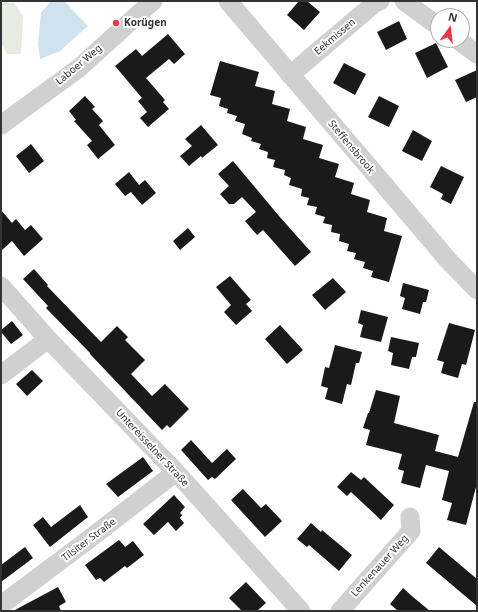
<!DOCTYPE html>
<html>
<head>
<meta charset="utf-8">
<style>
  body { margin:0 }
  #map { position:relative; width:478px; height:612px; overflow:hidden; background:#fff; font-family:"Noto Sans",sans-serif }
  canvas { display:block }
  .frame { position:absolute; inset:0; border:2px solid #333; pointer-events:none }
  .north { position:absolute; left:430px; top:8px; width:40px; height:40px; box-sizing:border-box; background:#fff; border:1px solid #adadad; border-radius:50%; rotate:15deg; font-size:11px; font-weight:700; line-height:16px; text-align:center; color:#333 }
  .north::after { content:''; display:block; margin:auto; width:14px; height:18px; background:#e63946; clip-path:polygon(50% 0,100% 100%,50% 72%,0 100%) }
</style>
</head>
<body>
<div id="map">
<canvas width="478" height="612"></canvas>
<div class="frame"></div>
<div class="north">N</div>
</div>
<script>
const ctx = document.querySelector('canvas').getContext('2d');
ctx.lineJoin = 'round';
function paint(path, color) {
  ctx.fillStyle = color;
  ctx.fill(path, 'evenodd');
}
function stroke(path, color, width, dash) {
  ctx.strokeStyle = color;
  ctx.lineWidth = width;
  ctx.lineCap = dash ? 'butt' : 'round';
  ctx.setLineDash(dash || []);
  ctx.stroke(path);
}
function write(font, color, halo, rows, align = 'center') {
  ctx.font = font + ' "Noto Sans",sans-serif';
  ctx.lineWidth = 4;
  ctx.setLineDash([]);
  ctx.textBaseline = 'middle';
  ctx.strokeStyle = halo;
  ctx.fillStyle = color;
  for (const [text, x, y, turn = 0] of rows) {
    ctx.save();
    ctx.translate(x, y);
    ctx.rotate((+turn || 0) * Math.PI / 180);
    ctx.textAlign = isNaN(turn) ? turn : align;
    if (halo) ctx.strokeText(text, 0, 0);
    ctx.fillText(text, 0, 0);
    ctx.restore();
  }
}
const green = new Path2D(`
  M1 3H14L23 16 21 54H7L1 43Z`);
const water = new Path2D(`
  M57 1H64L88 26 60 51 40 59 38 43 41 13 50 2Z`);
const stream = new Path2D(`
  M5 2V1`);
const building = new Path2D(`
  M299 1H307L320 12 304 30 287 15Z
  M399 21 407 39 386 50 377 32Z
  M168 34 185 54 174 64 169 59 146 78 165 100 163 102 169 109 148 127 140 118 147 112 138 101 142 98 115 66 136 49 142 56Z
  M436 43 448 67 427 78 415 53Z
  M220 61 259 72 255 86 275 91 272 104 290 109 287 121 306 127 303 139 323 145 319 158 339 164 335 177 354 183 351 194 370 200 367 212 387 218 384 231 402 236 389 282 371 277 373 271 363 268 365 262 354 259 356 253 347 251 349 244 339 241 340 234 331 232 332 225 323 223 325 217 315 214 317 207 307 205 309 198 301 196 302 189 289 185 291 178 284 175 285 170 273 167 275 160 267 158 268 152 259 149 261 144 251 141 252 138 242 134 245 124 235 121 237 116 227 113 228 109 219 106 221 98 210 95Z
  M344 63 366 74 355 95 333 83Z
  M477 70V97L466 102 455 80Z
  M85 96 95 107 92 109 103 121 99 125 115 145 98 159 87 145 92 141 74 121 76 120 69 111Z
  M379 96 399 106 389 127 368 117Z
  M201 125 218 145 202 158 201 156 189 166 180 156 192 146 185 139Z
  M413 130 432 141 422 161 402 151Z
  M31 144 44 161 29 173 16 156Z
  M233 161 279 216 311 252 295 266 263 230 257 235 245 221 256 212 242 197 234 204H229L220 194 229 186 218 174Z
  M441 166 464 177 451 204 441 199 443 194 430 187Z
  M129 172 139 185 145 180 156 193 142 205 131 192 125 196 115 184Z
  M1 210 12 223 16 219 25 230 31 225 43 239 24 256 12 241 1 251Z
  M188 228 195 237 180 250 173 241Z
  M34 269 48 285 47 286 101 342 117 326 128 337 125 340 145 360 131 374 152 396 165 384 189 409 170 428 167 425 162 430 90 354V353L46 308 48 306 23 279Z
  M230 276 251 300 246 304 252 311 236 325 224 312 231 305 216 287Z
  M333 278 346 292 325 310 312 295Z
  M403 283 429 290 426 302H423L420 314 402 309 405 298 400 296Z
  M361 310 388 317 381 342 360 337 363 325 358 323Z
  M12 321 23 335 11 344 1 332V330Z
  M449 323 475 330 466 365 462 364 458 378 441 373 444 362 437 360Z
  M280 325 303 350 287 364 265 339Z
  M391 337 419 343 416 357H412L409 369 391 365 393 353 388 351Z
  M335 345 362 352 359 363H356L351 385 347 384 342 404 325 399 328 388 321 386 325 367 329 368Z
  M32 370 43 381 27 396 16 384Z
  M376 390 400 396 394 423 439 435 435 451 458 457 474 402H477V483L466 525 447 520 452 503 442 500 449 471 426 465 420 488 401 483 404 471 398 469 402 454 366 445 370 430 363 428 368 413H369Z
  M191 440 212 463 227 449 236 459 215 479 212 477 208 480 181 450Z
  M143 457 153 471 118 497 106 484Z
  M351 472 361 480 364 477 394 505 381 520 351 492 347 496 337 487Z
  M243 489 261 508 266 504 282 521 265 537 231 500Z
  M174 495 185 507 180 513 182 515 180 518 184 523 176 531 168 522 154 535 143 524Z
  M80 505 88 517 50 547 33 525 43 517 51 527Z
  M311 523 321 532 322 530 352 555 339 571 309 545 307 547 297 539Z
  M119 540 125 547 133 541 144 555 127 568 125 566 104 582 100 578 96 580 85 565Z
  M25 547 33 558 1 582V565Z
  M439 547 477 579V606L426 563Z
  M246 582 266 603 257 611H242L229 598Z
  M58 587 66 602 59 606 61 611H13Z
  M403 588 413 597 430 611H398L390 604Z`);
const minor = new Path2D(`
  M228 1 448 260 477 290
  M404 1 438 26
  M458 40 477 54
  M290 75 375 3 380 1
  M1 125 79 68 153 1
  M1 286 48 339 176 472 301 611
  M1 375 48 339
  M1 605 84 543 176 472
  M340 611 411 531 410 517`);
const markers = [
  [116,23,4,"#e63946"]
];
const poiNames = [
  ["Korügen",124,23]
];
const streetNames = [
  ["Eekmissen",335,37,-40],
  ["Laboer Weg",79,65,-40],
  ["Steffensbrook",351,147,50],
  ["Untereisselner Straße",152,448,47],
  ["Tilsiter Straße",89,540,-37],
  ["Lenkenauer Weg",380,566,-48]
];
paint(green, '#e6ecdf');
paint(water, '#cfe2ee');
stroke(stream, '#cfe2ee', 4);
paint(building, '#1a1a1a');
stroke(minor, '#d0d0d0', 19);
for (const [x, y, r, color] of markers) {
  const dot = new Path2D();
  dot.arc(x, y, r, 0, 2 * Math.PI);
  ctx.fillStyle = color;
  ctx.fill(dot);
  stroke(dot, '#fff', 1.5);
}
write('bold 10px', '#333', '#fff', poiNames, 'left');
write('10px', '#333', '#fff', streetNames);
</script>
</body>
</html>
